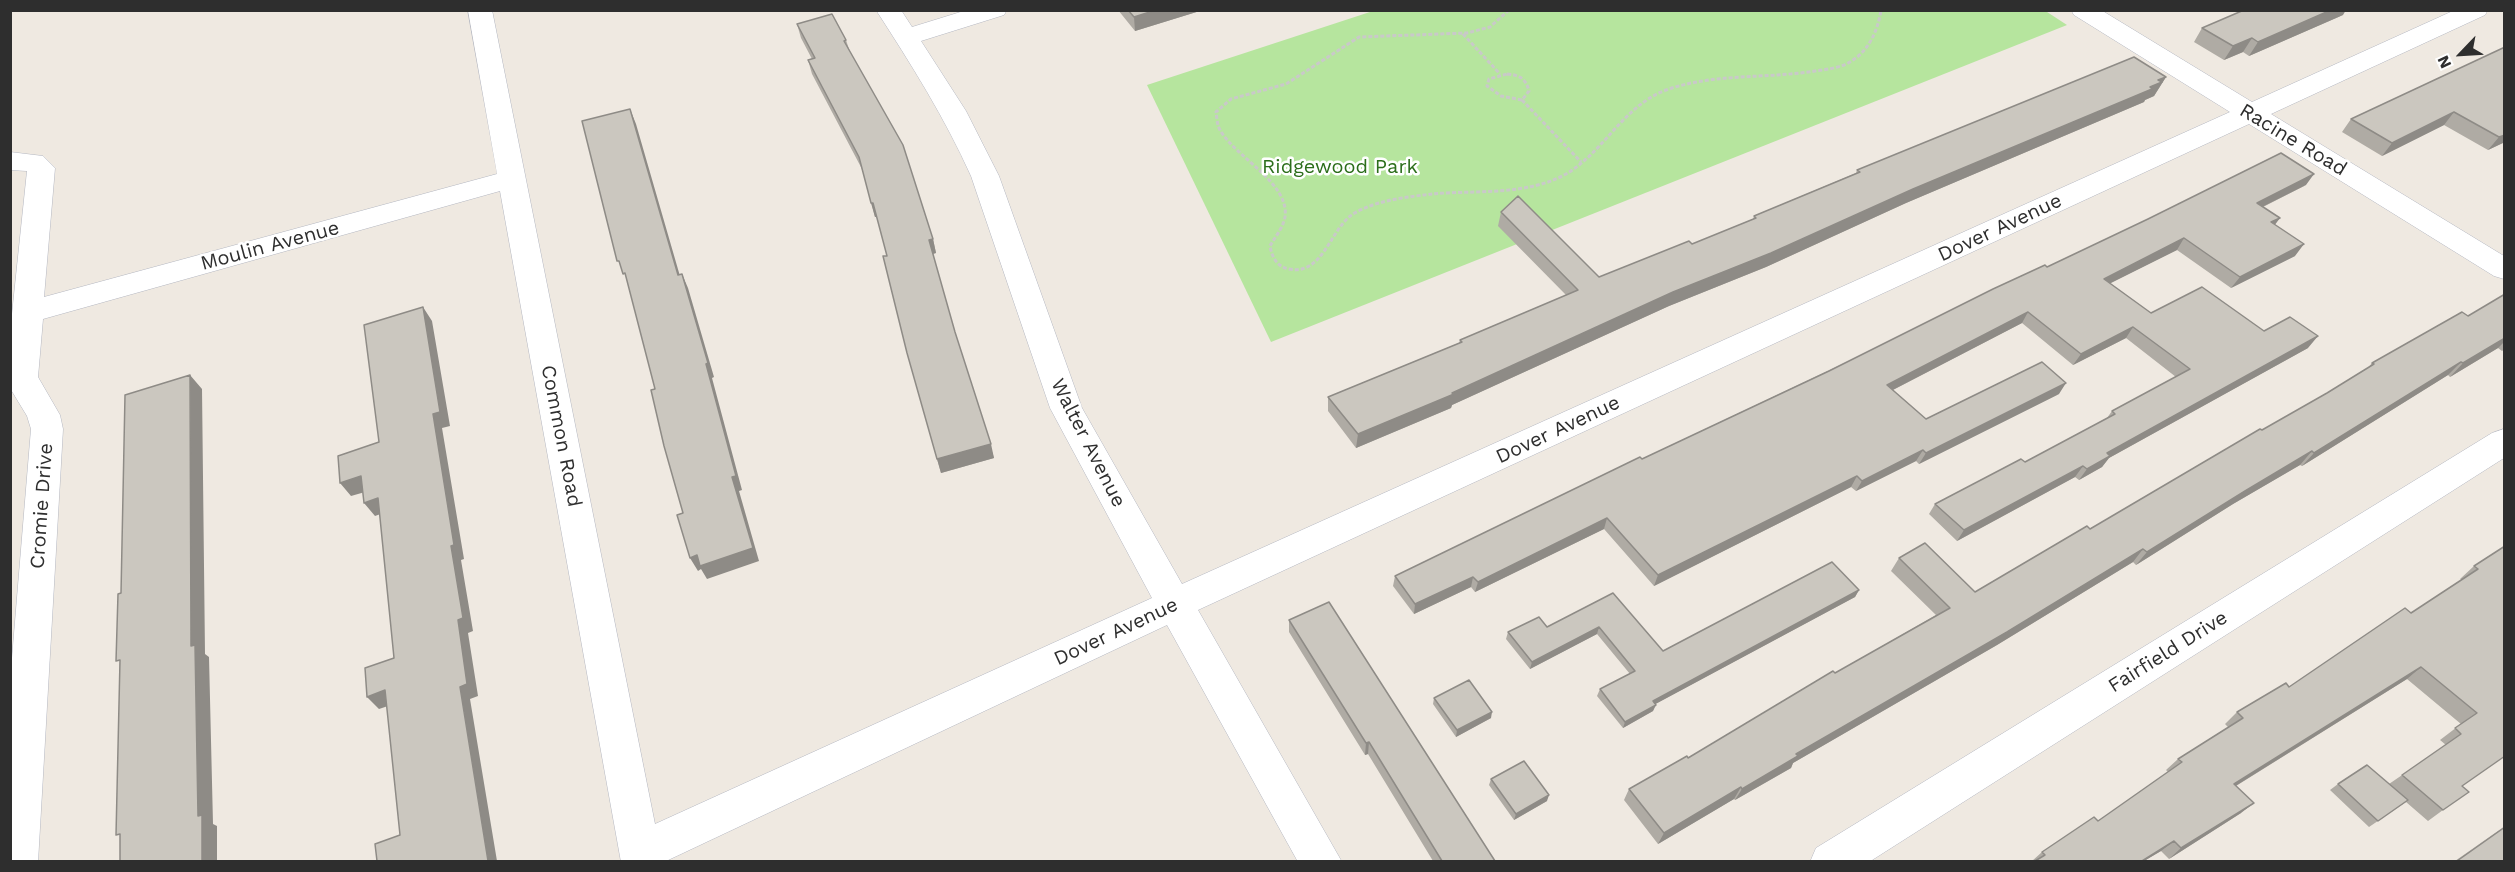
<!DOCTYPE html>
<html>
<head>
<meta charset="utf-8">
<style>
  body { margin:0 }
  #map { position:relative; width:2515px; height:872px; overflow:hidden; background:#efe9e1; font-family:"Work Sans",sans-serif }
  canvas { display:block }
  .frame { position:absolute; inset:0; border:12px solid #2e2e2e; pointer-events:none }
  .north { position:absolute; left:2431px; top:24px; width:60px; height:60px; -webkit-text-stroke:4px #fff; paint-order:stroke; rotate:245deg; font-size:16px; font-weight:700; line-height:24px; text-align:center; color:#2e2e2e }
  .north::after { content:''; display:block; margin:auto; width:21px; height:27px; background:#2e2e2e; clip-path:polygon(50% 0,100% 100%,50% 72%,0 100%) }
</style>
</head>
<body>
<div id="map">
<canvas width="2515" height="872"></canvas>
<div class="frame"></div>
<div class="north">N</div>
</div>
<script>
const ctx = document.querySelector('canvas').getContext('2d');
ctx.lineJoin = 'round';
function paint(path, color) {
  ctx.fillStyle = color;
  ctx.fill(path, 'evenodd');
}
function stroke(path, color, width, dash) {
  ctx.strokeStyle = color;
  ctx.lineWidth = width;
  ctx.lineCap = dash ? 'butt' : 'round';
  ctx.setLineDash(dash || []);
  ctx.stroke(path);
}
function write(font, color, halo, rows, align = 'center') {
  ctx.font = font + ' "Work Sans",sans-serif';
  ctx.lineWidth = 5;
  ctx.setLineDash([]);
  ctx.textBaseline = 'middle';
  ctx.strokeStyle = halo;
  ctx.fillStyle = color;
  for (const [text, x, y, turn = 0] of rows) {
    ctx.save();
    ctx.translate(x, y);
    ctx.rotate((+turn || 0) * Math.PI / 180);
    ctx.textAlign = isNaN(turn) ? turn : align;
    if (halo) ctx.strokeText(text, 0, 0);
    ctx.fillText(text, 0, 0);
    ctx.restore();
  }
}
const green = new Path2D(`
  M2044 10 2067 25 1271 342 1147 85 1373 11Z`);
const path = new Path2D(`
  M1509 10 1490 27 1467 33 1359 37 1286 84 1231 99 1216 112C1217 118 1217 125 1220 130 1235 157 1290 183 1285 217 1283 228 1275 237 1270 246 1272 257 1277 267 1289 269 1323 276 1330 229 1353 214 1376 200 1407 197 1432 194 1475 190 1527 196 1566 174 1604 152 1623 106 1666 90 1714 73 1765 79 1815 71 1828 69 1842 68 1853 60 1870 49 1878 29 1881 10
  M1463 34 1500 74
  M1507 74C1520 75 1526 79 1529 91L1522 100 1501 96 1487 86 1489 79Z
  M1522 100 1581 162`);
const minor = new Path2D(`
  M468 10H492L655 824 1152 598 1050 408 971 176C945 118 911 64 876 10H901L912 27 967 10H1007L1004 15 921 41 966 111 999 176 1082 408 1182 584 2230 112 2074 15 2071 10H2101L2252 102 2455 10H2488L2485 15 2271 114 2504 256V279L2494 276 2249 124 1198 610 1342 862H1298L1167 625 664 862H621L500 191 43 319 38 377 60 415 63 429 38 862H10V682L31 429 27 416 10 388V333L27 171 10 170V152L43 156 55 168 44 297 497 174Z
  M2504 429V458L1869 862H1810L1816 848 2492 433Z`);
const wall = new Path2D(`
  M1118 10H1203L1135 31Z
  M2343 15 2249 56 2243 52 2224 60 2194 42 2202 28Z
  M797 24 846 40 849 49 933 239 936 253 933 254 955 332 994 458 941 473 907 353 887 256 877 217H875L863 171 812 74 808 60 812 59 801 38Z
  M2505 47V142L2488 150 2444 125 2382 156 2342 132 2351 119Z
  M2166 77 2154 96 2145 100 2144 102 1906 203 1766 267 1669 306 1452 405 1451 408 1356 448 1328 411V397L1459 343 1460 340 1566 295 1498 226 1501 212 1599 277 1692 244 1753 219 1754 216 1856 173 1857 170Z
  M2306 185 2263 207 2295 256 2231 288 2177 250 2110 283 2151 313 2264 331 2308 348 2109 458 2102 467 2079 480 2075 477 1957 541 1929 514 1935 504 2025 462 2107 418 2112 411 2176 377 2126 338 2073 365 2022 323 1893 390 1926 419 2059 394 1919 464 1916 461 1856 491 1851 487 1654 586 1604 529 1475 592 1471 587 1414 614 1393 586 1395 576 2047 267Z
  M2505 294V349L2502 351 2498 348 2450 377 2448 375 2302 466 2300 465 2233 504 2136 565 2133 562 1997 645 1793 763 1791 768 1735 800 1734 799 1658 844 1624 800 1629 789 1688 758 1936 615 1891 571 1899 558 1975 592 2090 529 2327 393 2367 369 2372 363 2468 316Z
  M2505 546V756L2462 786 2443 810 2428 821 2406 802 2369 827 2330 790 2338 784H2389L2446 745 2440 740 2461 724 2407 679 2236 786 2241 813 2169 859 2161 851 2144 861H2032L2042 852 2098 821 2168 772 2166 770 2178 759 2228 727 2225 724 2237 712 2289 687 2411 613 2462 580 2460 579 2474 566Z
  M1859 590 1855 597 1655 704 1653 711 1623 728 1597 696 1600 689 1630 674 1597 634 1530 669 1506 639 1508 632 1547 627 1613 593 1663 651Z
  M1289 620 1495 861H1433L1368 754 1365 755 1289 632Z
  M1434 698 1491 718 1456 737 1433 704Z
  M1491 779 1547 801 1514 820 1489 785Z
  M2505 826V861H2455Z`);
const shadedWall = new Path2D(`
  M1156 10H1203L1135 31 1134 17Z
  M2331 10H2346L2343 15 2249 56 2258 42Z
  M2252 38 2243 52 2224 60 2233 46Z
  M2166 77 2154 96 2145 100 2144 102 1906 203 1766 267 1669 306 1452 405 1451 408 1356 448 1358 434 1673 292 1913 189Z
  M630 109 636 124 684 290 678 275Z
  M2454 112 2444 125 2382 156 2392 143Z
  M2505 135V142L2488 150 2499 137Z
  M2314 174 2306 185 2248 214 2257 203Z
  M871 203H873L877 217H875Z
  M2280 218 2271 230V222Z
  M2184 238 2177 250 2097 290 2104 279Z
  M933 239 936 253 932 254 929 240Z
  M2304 244 2295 256 2231 288 2240 277Z
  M682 274 688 288 714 377 712 378 742 490 739 491 759 561 707 579 701 569 698 571 690 558 732 477Z
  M423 307 432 321 450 426 442 428 464 559 461 560 473 631 468 633 478 696 470 699 497 861H488L460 687 458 620 433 414Z
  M2028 312 2022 323 1881 396 1887 385Z
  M2133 327 2126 338 2073 365 2081 354Z
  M2318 336 2308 348 2109 458 2102 467 2079 480 2087 469 2107 453Z
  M2505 338V341L2498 348 2450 377 2463 363Z
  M2461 362 2448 375 2302 466 2314 453Z
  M190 375 202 389 205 654 209 657 213 824 217 826V861H202L198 816 191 646Z
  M2066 383 2059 394 1919 464 1926 453Z
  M991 444 994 458 941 473 937 459Z
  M1923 450 1916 461 1856 491 1862 481Z
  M2312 451 2300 465 2233 504 2136 565 2147 552 2245 491Z
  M2083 466 2075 477 1957 541 1964 530Z
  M361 476 372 490 351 496 340 483Z
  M1857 476 1851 487 1654 586 1658 575Z
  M378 498 389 511 375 516 364 503Z
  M1607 518 1604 529 1475 592 1478 582Z
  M2143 549 2133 562 1997 645 1793 763 1791 768 1735 800 1742 789 1796 754Z
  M1473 577 1471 587 1414 614 1415 604Z
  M1859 590 1855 597 1650 707 1653 701Z
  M1599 627 1597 634 1530 669 1532 662Z
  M2421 667 2407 679 2221 795 2234 784Z
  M385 690 397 703 379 709 367 697Z
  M1656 705 1653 711 1623 728 1625 722Z
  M1492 712 1491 718 1456 737 1457 730Z
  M1369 742 1368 754 1365 755 1366 743Z
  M1741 787 1734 799 1658 844 1664 833Z
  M1549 795 1547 801 1514 820 1516 814Z
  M2254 803 2241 813 2169 859 2181 848Z
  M2174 841 2161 851 2144 861H2142Z`);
const building = new Path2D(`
  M1128 10H1156L1134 17Z
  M2244 10H2331L2258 42 2252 38 2233 46 2202 28Z
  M832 14 846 40 844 41 903 145 933 239 929 240 955 332 991 444 937 459 907 353 883 256H887L873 203H871L859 157 808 60 815 58 797 24Z
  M2505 47V135L2499 137 2454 112 2392 143 2351 119Z
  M2134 57 2166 77 2158 80 2162 82 2150 87 2152 89 1913 189 1771 253 1673 292 1452 393 1454 394 1358 434 1328 397 1462 342 1460 340 1578 290 1501 212 1518 196 1599 277 1689 241 1692 244 1756 218 1754 216 1860 172 1857 170Z
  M630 109 678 275 682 274 708 363 706 364 736 476 732 477 753 548 700 566 697 555 690 558 677 515 683 513 664 446 651 390 655 389 625 273 623 274 619 261H617L582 121Z
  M2281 153 2314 174 2257 203 2280 218 2271 222 2304 244 2240 277 2184 238 2104 279 2151 313 2202 287 2264 331 2290 317 2318 336 2107 453 2110 456 2087 469 2083 466 1964 530 1935 504 2021 459 2025 462 2115 414 2112 411 2190 369 2133 327 2081 354 2028 312 1887 385 1926 419 2042 362 2066 383 1926 453 1923 450 1862 481 1857 476 1658 575 1607 518 1478 582 1473 577 1415 604 1395 576 1640 457 1642 459 1829 371 1993 289 2045 265 2047 267 2148 219Z
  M2505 294V338L2463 363 2461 362 2314 453 2312 451 2245 491 2147 552 2143 549 2007 632 1796 754 1798 756 1742 789 1741 787 1664 833 1629 789 1687 756 1688 758 1833 671 1835 673 1950 608 1899 558 1925 543 1975 592 2087 526 2090 529 2260 429 2262 430 2327 393 2374 364 2372 363 2462 312 2468 316Z
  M423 307 440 412 433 414 454 545 451 546 463 618 458 620 467 684 460 687 488 861H377L375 844 400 835 385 690 367 697 365 668 394 658 378 498 364 503 361 476 340 483 338 456 379 442 364 325Z
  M190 375 191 646 195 645 198 816 202 815V861H120V834L116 835 120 660 116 661 118 594 121 593 125 395Z
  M2505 546V756L2462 786 2469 792 2443 810 2402 775 2461 734 2455 728 2477 713 2421 667 2234 784 2254 803 2181 848 2174 841 2142 861H2035L2045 855 2042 852 2094 817 2098 821 2182 762 2178 759 2243 718 2237 712 2286 683 2289 687 2405 608 2411 613 2478 569 2474 566Z
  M1832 562 1859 590 1653 701 1656 705 1625 722 1600 689 1635 671 1599 627 1532 662 1508 632 1539 617 1547 627 1613 593 1663 651Z
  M1329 602 1495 861H1442L1369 742 1366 743 1289 620Z
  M1469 680 1492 712 1457 730 1434 698Z
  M1524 761 1549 795 1516 814 1491 779Z
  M2367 765 2408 800 2378 821 2338 784Z
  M2505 827V861H2457Z`);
const streetNames = [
  ["Racine Road",2293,140,31],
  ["Dover Avenue",2000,228,-25],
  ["Moulin Avenue",270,246,-15],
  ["Dover Avenue",1558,430,-25],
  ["Common Road",561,436,79],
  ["Walter Avenue",1088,443,63],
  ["Cromie Drive",42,506,-86],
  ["Dover Avenue",1116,632,-25],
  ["Fairfield Drive",2168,652,-32]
];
const parkNames = [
  ["Ridgewood Park",1340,167]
];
paint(green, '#b6e59e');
stroke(minor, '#b4b7c1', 1);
stroke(path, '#c9c9c9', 3, [4, 2]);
paint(minor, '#fff');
paint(wall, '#afaba4');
paint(shadedWall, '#8e8b86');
paint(building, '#cbc7bf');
stroke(building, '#8e8b86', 1.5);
write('20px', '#2e2e2e', '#fff', streetNames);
write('20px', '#2c6e1b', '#fff', parkNames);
</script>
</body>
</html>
